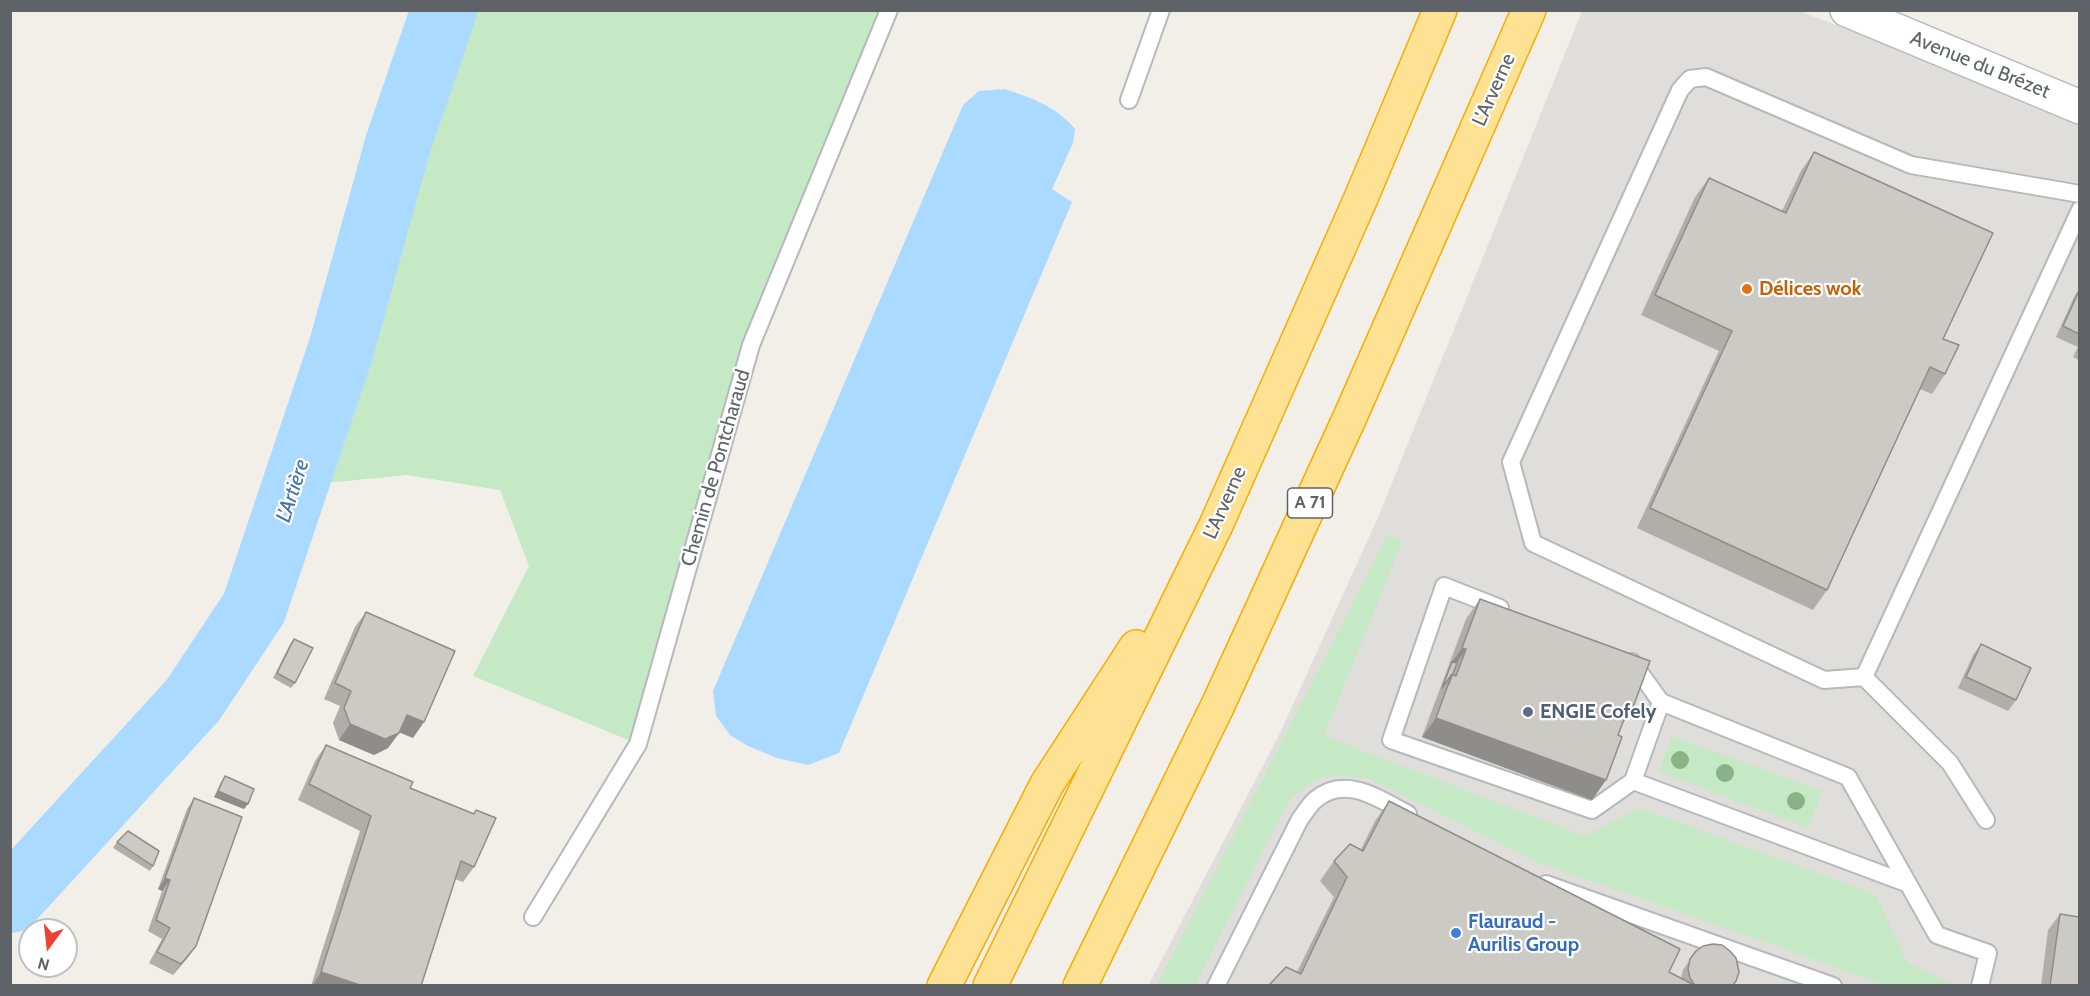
<!DOCTYPE html>
<html>
<head>
<meta charset="utf-8">
<style>
  body { margin:0 }
  #map { position:relative; width:2090px; height:996px; overflow:hidden; background:#f1efe8; font-family:Cabin,sans-serif }
  canvas { display:block }
  .frame { position:absolute; inset:0; border:12px solid #5f6368; pointer-events:none }
  .north { position:absolute; left:18px; top:918px; width:60px; height:60px; box-sizing:border-box; background:#fff; border:2px solid #bfc1c3; border-radius:50%; rotate:195deg; font-size:16px; font-weight:700; line-height:24px; text-align:center; color:#5f6368 }
  .north::after { content:''; display:block; margin:auto; width:21px; height:27px; background:#ea4335; clip-path:polygon(50% 0,100% 100%,50% 72%,0 100%) }
</style>
</head>
<body>
<div id="map">
<canvas width="2090" height="996"></canvas>
<div class="frame"></div>
<div class="north">N</div>
</div>
<script>
const ctx = document.querySelector('canvas').getContext('2d');
ctx.lineJoin = 'round';
function paint(path, color) {
  ctx.fillStyle = color;
  ctx.fill(path, 'evenodd');
}
function stroke(path, color, width, dash) {
  ctx.strokeStyle = color;
  ctx.lineWidth = width;
  ctx.lineCap = dash ? 'butt' : 'round';
  ctx.setLineDash(dash || []);
  ctx.stroke(path);
}
function write(font, color, halo, rows, align = 'center') {
  ctx.font = font + ' Cabin,sans-serif';
  ctx.lineWidth = 4.5;
  ctx.setLineDash([]);
  ctx.textBaseline = 'middle';
  ctx.strokeStyle = halo;
  ctx.fillStyle = color;
  for (const [text, x, y, turn = 0] of rows) {
    ctx.save();
    ctx.translate(x, y);
    ctx.rotate((+turn || 0) * Math.PI / 180);
    ctx.textAlign = isNaN(turn) ? turn : align;
    if (halo) ctx.strokeText(text, 0, 0);
    ctx.fillText(text, 0, 0);
    ctx.restore();
  }
}
const industrial = new Path2D(`
  M1582 11H1799L2079 117V985L1148 986 1280 733 1380 513Z`);
const green = new Path2D(`
  M444 11H889L751 345 638 744 473 676 529 566 500 490 407 475 295 486 341 349 398 144Z
  M1388 534 1402 542 1324 736 1585 836 1640 808 1875 894 1908 963 1950 983 1949 985H1883L1878 982 1535 861 1368 778 1336 775 1323 777 1308 784 1288 802 1195 985H1157Z
  M1672 736 1822 791 1808 828 1659 772Z`);
const water = new Path2D(`
  M1005 89C1032 98 1057 107 1075 129L1073 143 1052 189 1072 202 839 753 808 765 777 758 748 746 730 735 716 716 713 691 963 105 979 91Z`);
const river = new Path2D(`
  M10 900 193 700 254 608 341 349 398 144 444 10`);
const lane = new Path2D(`
  M1129 100 1161 10
  M1500 608 1444 586 1391 740 1592 810 1633 781
  M1632 662 1661 702
  M1864 677 1824 680 1533 543 1511 462 1680 90 1690 79 1706 77 1911 165 2080 194
  M1986 820 1950 763 1864 677 2080 210
  M1906 883 1633 781 1661 702 1848 777 1937 935 1988 953 1980 986
  M1546 884 1833 986
  M533 917 638 744 751 345 889 10
  M1216 986 1300 819C1305 813 1309 805 1315 800 1345 774 1379 799 1408 814`);
const secondary = new Path2D(`
  M1847 10 2080 107`);
const highway = new Path2D(`
  M944 986 1047 784 1136 647
  M990 986 1216 525 1361 198 1440 10
  M1080 986 1218 705 1350 417 1529 10`);
const trees = [
  [1680,760],
  [1725,773],
  [1796,801]
];
const wall = new Path2D(`
  M1814 152 1943 339 1945 374 1932 394 1920 389 1827 590 1813 610 1637 528 1719 351 1641 315 1695 197 1709 178 1782 211 1801 171Z
  M2079 289V360L2073 357 2078 347 2056 337 2074 297Z
  M1480 599 1622 724 1592 800 1422 737 1466 619Z
  M366 612 413 738 400 732 388 748 374 755 339 740 333 723 340 706 324 699 355 627Z
  M294 639 295 683 291 688 273 678 290 644Z
  M1981 644 2016 700 2008 711 1958 688 1973 655Z
  M326 745 410 788 473 814 476 810 474 867 463 882 455 879 421 986H311L360 831 298 800 315 761Z
  M225 776 244 809 214 797 221 782Z
  M194 798 196 946 188 957 173 975 149 963 162 939 148 931 162 891 158 889 187 809Z
  M1389 801 1669 972 1681 978 1683 970 1696 951 1733 986H1269L1286 967 1297 972 1334 897 1320 881 1334 861 1361 849 1375 821Z
  M117 842 153 866 150 871 113 848Z
  M2060 914 2079 986H2041L2048 930Z`);
const shadedWall = new Path2D(`
  M1462 648 1466 649 1453 669 1452 662Z
  M1628 709 1632 710 1618 730Z
  M407 715 424 722 413 738 396 731Z
  M1436 718 1606 780 1592 800 1422 737Z
  M350 724 399 733 388 748 374 755 339 740Z
  M218 791 248 804 244 809 214 797Z
  M165 878 170 880 162 891 158 889Z
  M196 946 188 957 173 975 181 964Z
  M321 972 363 986H312Z`);
const building = new Path2D(`
  M1814 152 1993 233 1943 339 1959 345 1945 374 1930 367 1827 590 1650 508 1732 331 1655 295 1709 178 1786 213Z
  M2079 291V334L2063 326Z
  M1480 599 1650 661 1632 710 1628 709 1618 735 1622 737 1606 780 1436 718 1452 674 1456 676 1466 649 1462 648Z
  M366 612 455 651 424 722 407 715 399 733 385 739 350 724 344 708 351 691 335 683Z
  M294 639 313 648 295 683 277 673Z
  M1981 644 2031 668 2016 700 1966 677Z
  M1452 662 1457 663 1449 684 1452 674 1442 688Z
  M326 745 413 782 410 788 474 814 476 810 496 818 474 867 461 861 421 986H363L321 972 371 816 309 784Z
  M225 776 254 789 248 804 218 791Z
  M194 798 242 817 196 946 181 964 157 952 170 928 156 920 170 880 165 878Z
  M1389 801 1680 949 1669 972 1696 986H1272L1270 984 1286 967 1301 974 1347 877 1334 861 1350 844 1363 851Z
  M128 831 159 851 153 866 117 842Z
  M2060 914 2079 917V986H2050Z
  M1713 944 1722 945 1730 951 1736 958 1739 972 1736 981 1732 986H1696L1694 984 1690 978 1688 969 1690 959 1696 951 1703 946Z`);
const markers = [
  [1747,289,6,"#e8710a"],
  [1528,712,6,"#5c6f8a"],
  [1456,933,6,"#3f7fe0"]
];
const shields = [
  [1310,503,45]
];
const shieldNames = [
  ["A 71",1310,503]
];
const streetNames = [
  ["Avenue du Brézet",1980,65,22],
  ["L'Arverne",1494,90,-66],
  ["Chemin de Pontcharaud",716,468,-74],
  ["L'Arverne",1225,503,-66]
];
const foodNames = [
  ["Délices wok",1759,289]
];
const serviceNames = [
  ["ENGIE Cofely",1540,712]
];
const shopNames = [
  ["Flauraud -",1468,922],
  ["Aurilis Group",1468,945]
];
const waterNames = [
  ["L'Artière",293,491,-72]
];
paint(industrial, '#e0deda');
paint(green, '#c5e8c5');
paint(water, '#aadaff');
stroke(river, '#aadaff', 66);
stroke(lane, '#b5b8bc', 20);
stroke(secondary, '#b6babf', 36);
stroke(highway, '#f9ab00', 36);
stroke(lane, '#fff', 16);
stroke(secondary, '#fff', 33);
stroke(highway, '#fde293', 33);
ctx.fillStyle = '#89b387';
for (const [x, y] of trees) {
  ctx.beginPath();
  ctx.arc(x, y, 9, 0, 2 * Math.PI);
  ctx.fill();
}
paint(wall, '#afaea9');
paint(shadedWall, '#8f8d8a');
paint(building, '#cccac5');
stroke(building, '#8f8d8a', 1.5);
for (const [x, y, r, color] of markers) {
  const dot = new Path2D();
  dot.arc(x, y, r, 0, 2 * Math.PI);
  ctx.fillStyle = color;
  ctx.fill(dot);
  stroke(dot, '#fff', 2);
}
for (const [x, y, w] of shields) {
  const box = new Path2D();
  box.roundRect(x - w / 2, y - 15, w, 30, 4.5);
  ctx.fillStyle = '#fff';
  ctx.fill(box);
  stroke(box, '#5f6368', 1.5);
}
write('bold 18px', '#5f6368', null, shieldNames);
write('20px', '#5f6368', '#fff', streetNames);
write('bold 20px', '#c56008', '#fff', foodNames, 'left');
write('bold 20px', '#4e5e75', '#fff', serviceNames, 'left');
write('bold 20px', '#366cbe', '#fff', shopNames, 'left');
write('italic 21px', '#4174aa', '#fff', waterNames);
</script>
</body>
</html>
